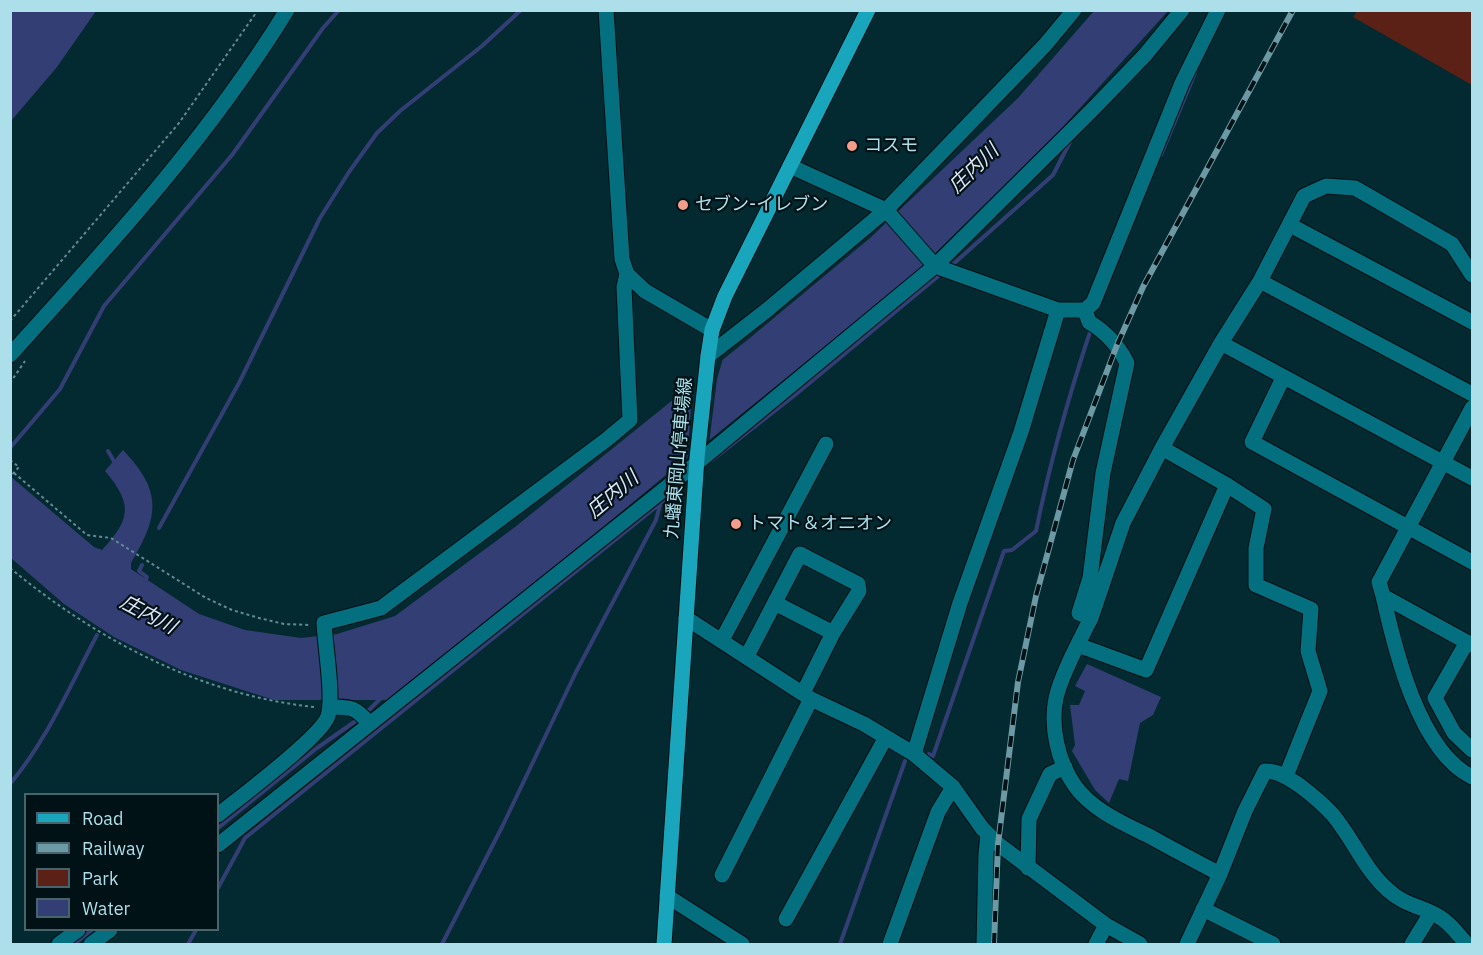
<!DOCTYPE html>
<html>
<head>
<meta charset="utf-8">
<style>
  body { margin:0 }
  #map { position:relative; width:1483px; height:955px; overflow:hidden; background:#042a31; font-family:"IBM Plex Sans",sans-serif }
  canvas { display:block }
  .frame { position:absolute; inset:0; border:12px solid #addfea; pointer-events:none }
  .legend { position:absolute; left:24px; top:793px; width:195px; height:138px; box-sizing:border-box; background:#001216; border:2px solid #45646b; margin:0; padding:8px 10px; list-style:none; font-size:18px; color:#addfea }
  .legend li { display:flex; align-items:center; gap:12px; height:30px }
  .legend b { width:30px; border:2px solid #45646b }
</style>
</head>
<body>
<div id="map">
<canvas width="1483" height="955"></canvas>
<div class="frame"></div>
<ul class="legend">
<li><b style="height:8px;background:#19a6bc"></b>Road</li>
<li><b style="height:8px;background:#6c99a3"></b>Railway</li>
<li><b style="height:16px;background:#5b2116"></b>Park</li>
<li><b style="height:16px;background:#333e75"></b>Water</li>
</ul>
</div>
<script>
const ctx = document.querySelector('canvas').getContext('2d');
ctx.lineJoin = 'round';
function paint(path, color) {
  ctx.fillStyle = color;
  ctx.fill(path, 'evenodd');
}
function stroke(path, color, width, dash) {
  ctx.strokeStyle = color;
  ctx.lineWidth = width;
  ctx.lineCap = dash ? 'butt' : 'round';
  ctx.setLineDash(dash || []);
  ctx.stroke(path);
}
function write(font, color, halo, rows, align = 'center') {
  ctx.font = font + ' "IBM Plex Sans","Noto Sans JP",sans-serif';
  ctx.lineWidth = 4.5;
  ctx.setLineDash([]);
  ctx.textBaseline = 'middle';
  ctx.strokeStyle = halo;
  ctx.fillStyle = color;
  for (const [text, x, y, turn = 0] of rows) {
    ctx.save();
    ctx.translate(x, y);
    ctx.rotate((+turn || 0) * Math.PI / 180);
    ctx.textAlign = isNaN(turn) ? turn : align;
    if (halo) ctx.strokeText(text, 0, 0);
    ctx.fillText(text, 0, 0);
    ctx.restore();
  }
}
const green = new Path2D(`
  M1357 11H1472V85L1353 17Z`);
const water = new Path2D(`
  M11 10 96 11 57 67 11 121Z
  M1094 11H1168L1060 130 910 278 666 475 393 700H274L181 670 114 637 64 604 11 558 10 476 94 547 102 550C131 519 133 504 105 471L123 450C163 492 159 516 131 563V569L199 614 245 630 301 638 337 634 395 616 515 527 751 337 870 238 1018 98Z
  M1087 664 1161 697 1153 715 1140 723 1128 781 1119 779 1109 803 1095 790 1072 751 1075 745 1070 705H1079L1085 691 1075 686Z`);
const pier = new Path2D(`
  M724 355 717 379 709 444 687 462 693 380Z`);
const stream = new Path2D(`
  M1161 155 1195 73
  M950 267 1053 175 1070 142
  M10 448 60 389 104 306 232 155 323 28 339 10
  M108 451 115 463
  M712 460 795 395 942 273
  M159 528 239 383 320 218 349 172 377 133 400 111 482 46 521 10
  M142 565 139 571 147 577 144 583
  M366 713 382 697
  M929 754 933 756 1004 551 1012 550 1036 531C1050 462 1069 395 1091 329
  M10 784C47 740 70 686 97 635
  M218 828 317 748 360 718
  M218 888 245 838 667 498
  M74 944 92 930
  M188 944 196 930
  M442 944 502 827 576 672 656 520 660 505
  M840 944 905 761`);
const path = new Path2D(`
  M10 321 179 123 258 10
  M10 383 25 361
  M10 460 19 467 10 477
  M14 473 87 535 111 538 206 598 232 610 259 618 284 624 309 625
  M10 568C97 640 201 695 314 707`);
const minor = new Path2D(`
  M606 10 622 259 627 274 645 291 712 330
  M790 166 886 210 935 266 1058 310
  M1290 225 1472 322
  M1260 281 1472 394
  M1085 310 1089 322C1106 332 1118 345 1127 363L1103 473 1090 578 1079 613 1091 618C1080 640 1061 675 1056 698 1050 727 1058 762 1075 786 1093 811 1125 824 1151 837 1174 850 1197 862 1220 874L1187 944
  M1221 343 1472 478
  M10 355C110 245 209 137 287 10
  M708 356 767 310 886 210 1045 45 1074 10
  M1283 378 1252 442 1472 562
  M1472 408 1379 582 1383 596 1472 645
  M1227 485 1264 509 1256 548V585L1311 609 1308 651 1320 691 1286 776
  M1383 596C1395 650 1419 751 1472 777
  M775 603 833 633
  M686 618 811 699 864 724 914 754 953 787 982 828 998 844 1106 925 1140 944
  M1091 618 1123 523 1162 448 1221 343 1260 281 1304 196 1326 186 1355 188 1452 244 1472 275
  M722 640 826 444
  M1467 642 1435 698 1454 733 1472 750
  M1078 645 1146 670 1227 485 1162 448
  M747 656 800 554 858 584 859 591 833 633 803 693
  M330 707C352 707 355 707 370 724
  M914 754 960 603 1021 432 1058 310H1085L1093 303 1182 83 1218 10
  M218 815C239 798 321 737 328 716 334 697 325 646 324 623L381 608 606 440 630 420 624 287 627 274
  M218 845 697 463 935 266 1093 109 1145 55 1182 10
  M1028 868 1029 819 1050 774 1065 767
  M1220 874 1245 811 1265 771C1279 771 1288 778 1299 785 1311 794 1323 804 1333 815 1353 839 1365 870 1388 890 1406 907 1424 906 1441 918 1451 924 1459 936 1467 944
  M722 875 811 699
  M667 896 742 944
  M1203 909 1273 944
  M786 919 886 737
  M59 944 78 930
  M91 944 110 930
  M890 944 938 812 953 787
  M984 944 986 853 988 835
  M1096 944 1106 925
  M1412 944 1431 913`);
const major = new Path2D(`
  M664 944 697 458 708 356 712 330 725 296 868 10`);
const rail = new Path2D(`
  M994 944 998 844 1018 682 1036 596 1073 460 1117 345 1143 287 1293 10`);
const markers = [
  [852,146,6,"#f49d8b"],
  [683,205,6,"#f49d8b"],
  [736,524,6,"#f49d8b"]
];
const poiNames = [
  ["コスモ",864,146],
  ["セブン-イレブン",695,205],
  ["トマト＆オニオン",748,524]
];
const streetNames = [
  ["九蟠東岡山停車場線",679,458,-85]
];
const waterNames = [
  ["庄内川",974,169,-44],
  ["庄内川",613,495,-40],
  ["庄内川",148,615,28]
];
paint(green, '#5b2116');
paint(water, '#333e75');
paint(pier, '#042a31');
stroke(stream, '#333e75', 4);
stroke(minor, '#031114', 17);
stroke(major, '#031114', 17);
stroke(path, '#5f8b95', 2, [3, 3]);
stroke(minor, '#036f7f', 15);
stroke(major, '#19a6bc', 15);
stroke(rail, '#6c99a3', 6);
stroke(rail, '#001216', 4, [11]);
for (const [x, y, r, color] of markers) {
  const dot = new Path2D();
  dot.arc(x, y, r, 0, 2 * Math.PI);
  ctx.fillStyle = color;
  ctx.fill(dot);
  stroke(dot, '#001216', 2);
}
write('18px', '#addfea', '#001216', poiNames, 'left');
write('18px', '#addfea', '#001216', streetNames);
write('italic 20px', '#dee3f5', '#001216', waterNames);
</script>
</body>
</html>
